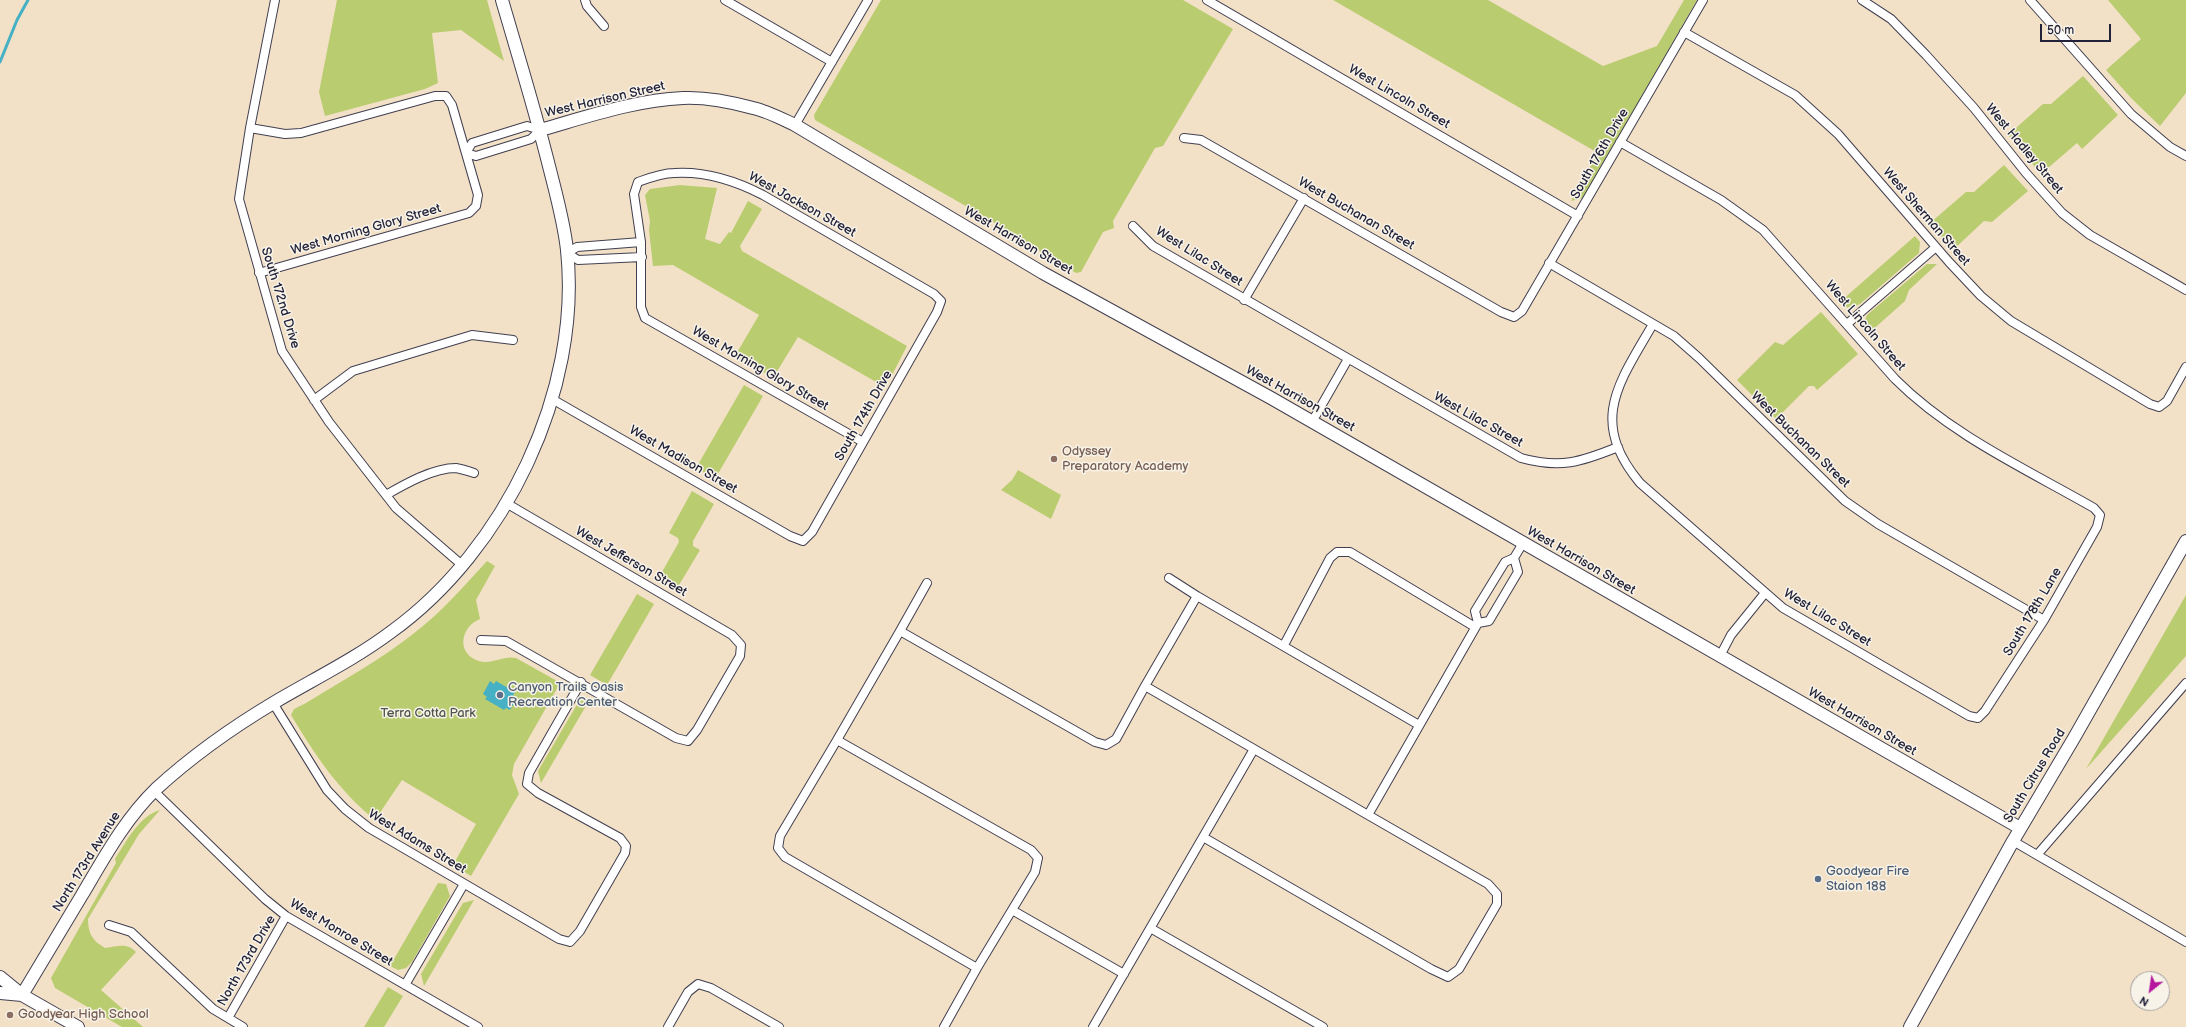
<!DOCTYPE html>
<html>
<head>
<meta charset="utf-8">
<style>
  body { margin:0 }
  #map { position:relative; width:2186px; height:1027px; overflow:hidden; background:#f3e1c7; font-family:"Balsamiq Sans",sans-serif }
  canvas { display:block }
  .north { position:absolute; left:2130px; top:971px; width:40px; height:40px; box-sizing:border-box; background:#f7f3e8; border:1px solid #a29fa3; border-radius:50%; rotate:210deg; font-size:11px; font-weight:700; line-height:16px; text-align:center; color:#22223b }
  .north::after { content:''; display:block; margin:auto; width:14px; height:18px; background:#b5179e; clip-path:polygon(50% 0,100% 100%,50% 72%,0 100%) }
  .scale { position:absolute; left:2040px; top:24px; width:71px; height:18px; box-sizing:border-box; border:2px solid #22223b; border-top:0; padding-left:5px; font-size:12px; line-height:14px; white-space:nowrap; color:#22223b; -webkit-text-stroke:3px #f7f3e8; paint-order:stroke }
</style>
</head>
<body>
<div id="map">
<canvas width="2186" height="1027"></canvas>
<div class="north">N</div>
<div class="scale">50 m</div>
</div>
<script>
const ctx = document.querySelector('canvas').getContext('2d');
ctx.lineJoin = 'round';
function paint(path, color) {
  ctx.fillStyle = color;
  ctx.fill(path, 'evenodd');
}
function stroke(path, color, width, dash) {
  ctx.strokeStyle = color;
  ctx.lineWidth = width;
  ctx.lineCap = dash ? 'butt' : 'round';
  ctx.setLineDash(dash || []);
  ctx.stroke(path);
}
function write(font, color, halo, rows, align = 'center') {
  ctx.font = font + ' "Balsamiq Sans",sans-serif';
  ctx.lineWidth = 3;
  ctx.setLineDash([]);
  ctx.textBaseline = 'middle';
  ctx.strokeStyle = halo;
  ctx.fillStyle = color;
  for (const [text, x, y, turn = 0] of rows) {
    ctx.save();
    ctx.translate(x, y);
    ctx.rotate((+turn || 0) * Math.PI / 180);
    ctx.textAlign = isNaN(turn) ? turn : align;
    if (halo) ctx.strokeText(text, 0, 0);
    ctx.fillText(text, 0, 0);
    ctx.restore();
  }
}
const green = new Path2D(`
  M337 0H487L504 61 461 30 432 33 438 83 425 89 325 116 319 92Z
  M881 0H1183L1233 29 1163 146 1155 148 1113 221 1114 228 1103 232 1081 272 1076 273 985 217 815 120 814 115Z
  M1333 0H1488L1603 66 1657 46 1684 0H1697L1583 198 1571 201 1598 153Z
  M2108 0H2186V93L2160 126 2132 99 2106 70 2141 39Z
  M2083 76 2118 115 2082 149 2077 143 2041 174 2008 135 2043 104H2051Z
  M2004 165 2028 191 1992 222 1984 221 1953 250 1930 223 1966 192H1974Z
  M680 185 717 188 705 239 720 244 729 232 731 233 748 201 762 209 740 246 742 251 907 346 892 375 883 386 798 337 773 378 735 356 759 315 673 265 653 266 649 230 650 221 645 195 650 189Z
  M1915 236 1920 242 1919 253 1860 304 1852 308 1845 307 1841 301Z
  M1927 264H1937L1909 290 1905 301 1869 333 1864 330V323L1867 315Z
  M1821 312 1858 354 1817 390 1814 386H1809L1776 419 1737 380 1775 342 1783 345Z
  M744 385 763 396 715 479 696 468Z
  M1018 470 1061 495 1051 519 1001 490 1012 480Z
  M692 491 714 504 693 541V546L700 550 676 590 658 579 679 542 678 538 669 533Z
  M487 561 495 566 476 600 480 619C460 627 456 654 479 661 492 665 503 655 516 658L559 682V685L514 764 512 775 519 794 471 876 453 865 476 824 402 780 375 820C339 791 315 755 291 715L294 709 306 703C342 681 380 660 413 634 441 613 464 586 487 561Z
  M637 594 654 604 607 685 590 675Z
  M2186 595V656L2086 769Z
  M590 699 541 783 538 771 579 701Z
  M160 810 139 834 88 919C88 934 93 941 105 948 118 947 126 942 136 952L101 990 143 1027H122L55 988 51 978 116 863 115 859C126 842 139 816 160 810Z
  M438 883 446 884 450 896 412 962 406 968 398 970 390 966Z
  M474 900 424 986 421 974 463 903Z
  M388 987 403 996 384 1027H364Z`);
const water = new Path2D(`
  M490 681 494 684 496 681 515 692 513 695 517 698 510 710 506 708 504 710 485 699 487 697 483 694Z`);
const stream = new Path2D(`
  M0 62 17 20 28 0`);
const street = new Path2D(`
  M275 0 250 128 239 199 282 351 329 422 396 508 462 565
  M585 0 587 6 604 26
  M725 0 832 62
  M1207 0 1578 216
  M1862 0 1891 19 1926 55 1974 108 2026 173 2062 213 2090 235 2186 290
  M2030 0 2131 114 2170 147 2186 156
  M1684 32 1795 95 1838 134 1949 262 1981 296 2011 321 2150 404 2159 407 2167 401 2186 367
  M795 125 868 0
  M527 126 540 130 531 139 476 156 466 153 472 143Z
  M250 128 285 134 301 133 435 96H446L452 105 478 195 476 206 469 213 259 273
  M1184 138 1201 140 1501 312 1514 317 1522 311 1703 0
  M1620 142 1721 200 1763 230 1895 379C1951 435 2026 469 2094 508L2100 515 2097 527 2044 620 1985 711 1978 718 1969 716 1783 608 1640 483C1588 421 1619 383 1653 324
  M1133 226 1153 246 1521 458C1560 469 1581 462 1618 447
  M641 242 577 247 567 253 578 260 642 257
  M1549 263 1674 336 1699 358 1845 501 1878 524 2044 620
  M1244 300 1304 198
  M1847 324 1936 247
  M552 399 790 536 803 541 812 532 937 312 941 301 934 294 763 195C736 181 705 171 674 173 662 173 649 178 638 182L634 194 641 242V307L645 318 863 442
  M314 400 353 371 472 335 513 340
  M1312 422 1348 359
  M386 495C405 484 433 468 456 468 462 469 468 471 474 473
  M1169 578 1197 596
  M927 583 900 631 1095 742 1106 745 1116 739 1145 686 1254 749
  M1478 623 1489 621 1518 572 1514 558
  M900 631 837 740 1031 850 1038 858 1035 872 1012 910 1124 974
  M481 640 506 641 676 738 688 741 697 730 740 656 741 645 732 635 506 503
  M1284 645 1330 558 1337 552H1350L1475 627
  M1720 656 1731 635 1765 593
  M1145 686 1197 596 1419 725
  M273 703 327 790 345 809 369 828 559 939 570 942 580 931 625 853 626 846 620 838 538 793 527 784 529 773 581 682
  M837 740 780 836 778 848 785 857 977 968 1012 910
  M154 791 265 899 286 916 478 1027
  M1368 815 1254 749 1203 837 1431 969 1448 977 1459 969 1497 904V894L1488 884 1368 815 1478 623 1475 611 1505 562 1514 558 1523 543
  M2013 841 2186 942
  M2037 855 2186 683
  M109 925 131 932 213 1009 243 1027
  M1152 929 1323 1027
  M405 985 464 884
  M228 1018 286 916
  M668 1027 688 992 698 984 711 988 779 1027
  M944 1027 977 968
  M1093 1027 1203 837`);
const secondary = new Path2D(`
  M540 130C586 117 635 100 683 98 706 97 731 102 753 108 767 111 782 119 795 125L1043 273 1271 398 2020 828
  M0 977 22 995 78 1027
  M0 993 22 995
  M22 995C42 962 62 928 82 895 104 858 125 819 156 789 192 756 233 727 275 702 314 679 355 659 391 632 505 550 582 391 567 250 564 222 556 194 549 166 535 110 518 55 502 0
  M1910 1027 2013 841 2074 738 2186 541`);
const markers = [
  [1054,459,4,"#8d6e63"],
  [500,695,4,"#5c6f8a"],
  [1818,879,4,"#5c6f8a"],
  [10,1015,4,"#8d6e63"]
];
const streetNames = [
  ["West Lincoln Street",1399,97,30],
  ["West Harrison Street",605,100,-13],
  ["West Hadley Street",2024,149,50],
  ["South 176th Drive",1600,154,-60],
  ["West Jackson Street",802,205,29],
  ["West Buchanan Street",1356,214,30],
  ["West Sherman Street",1926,217,49],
  ["West Morning Glory Street",366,230,-16],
  ["West Harrison Street",1018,241,30],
  ["West Lilac Street",1199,257,32],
  ["South 172nd Drive",280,298,73],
  ["West Lincoln Street",1865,326,49],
  ["West Morning Glory Street",760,369,30],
  ["West Harrison Street",1300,399,29],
  ["South 174th Drive",864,416,-60],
  ["West Lilac Street",1478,420,29],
  ["West Buchanan Street",1800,440,44],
  ["West Madison Street",683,460,30],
  ["West Harrison Street",1581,561,30],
  ["West Jefferson Street",631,562,30],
  ["South 178th Lane",2033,612,-59],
  ["West Lilac Street",1827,618,31],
  ["West Harrison Street",1862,722,30],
  ["South Citrus Road",2035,776,-59],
  ["West Adams Street",417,842,31],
  ["North 173rd Avenue",87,862,-58],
  ["West Monroe Street",341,933,31],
  ["North 173rd Drive",247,961,-60]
];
const educationNames = [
  ["Odyssey",1062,452],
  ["Preparatory Academy",1062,467],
  ["Goodyear High School",18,1015]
];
const serviceNames = [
  ["Canyon Trails Oasis",508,688],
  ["Recreation Center",508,703],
  ["Goodyear Fire",1826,872],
  ["Staion 188",1826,887]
];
const parkNames = [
  ["Terra Cotta Park",428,714]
];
paint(green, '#b9cc6f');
paint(water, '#46b0c5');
stroke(stream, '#46b0c5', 3);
stroke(street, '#413f50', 10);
stroke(secondary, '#413f50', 14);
stroke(street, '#fff', 8);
stroke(secondary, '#fff', 12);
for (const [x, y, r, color] of markers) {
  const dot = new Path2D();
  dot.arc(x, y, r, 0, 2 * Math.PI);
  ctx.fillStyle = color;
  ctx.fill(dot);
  stroke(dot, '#f7f3e8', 1.5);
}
write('13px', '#22223b', '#f7f3e8', streetNames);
write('13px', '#785e54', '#f7f3e8', educationNames, 'left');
write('13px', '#4e5e75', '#f7f3e8', serviceNames, 'left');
write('13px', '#4f554b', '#f7f3e8', parkNames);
</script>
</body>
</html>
